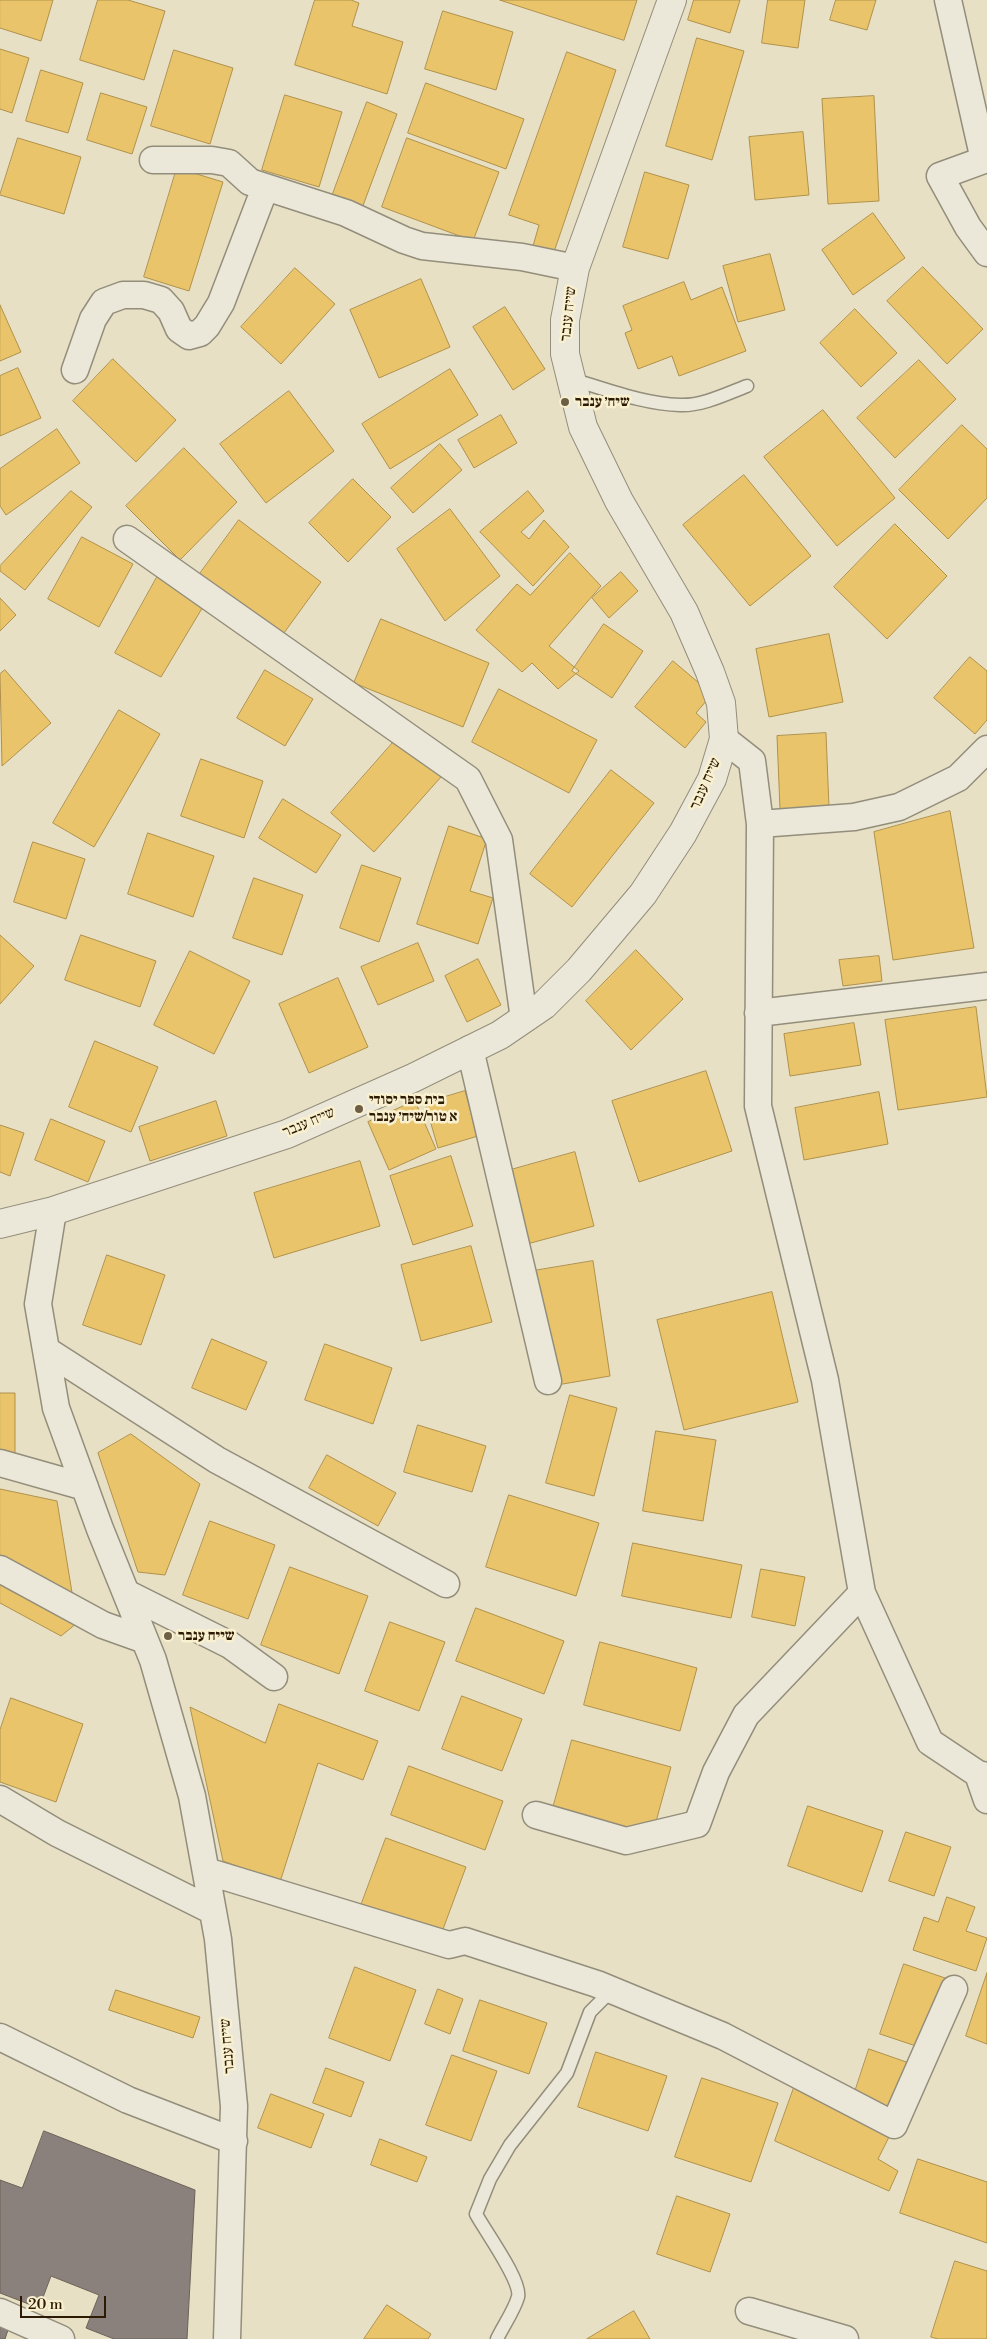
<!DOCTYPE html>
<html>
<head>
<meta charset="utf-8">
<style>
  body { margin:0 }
  #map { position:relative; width:987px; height:2339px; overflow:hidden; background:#e7e0c5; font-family:"Libre Bodoni",serif }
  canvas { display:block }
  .scale { position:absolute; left:20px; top:2296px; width:86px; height:22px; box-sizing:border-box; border:2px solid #2c1a02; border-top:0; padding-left:6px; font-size:15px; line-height:18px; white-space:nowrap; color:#2c1a02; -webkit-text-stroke:4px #f9f0d0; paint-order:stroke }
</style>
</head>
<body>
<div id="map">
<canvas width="987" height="2339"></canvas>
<div class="scale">20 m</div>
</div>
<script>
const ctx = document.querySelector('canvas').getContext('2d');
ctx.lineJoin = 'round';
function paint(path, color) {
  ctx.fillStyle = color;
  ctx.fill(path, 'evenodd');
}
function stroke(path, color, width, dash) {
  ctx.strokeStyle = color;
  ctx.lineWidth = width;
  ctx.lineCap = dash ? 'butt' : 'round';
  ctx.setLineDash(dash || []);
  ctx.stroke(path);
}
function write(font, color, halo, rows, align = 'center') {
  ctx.font = font + ' "Libre Bodoni","Frank Ruhl Libre",serif';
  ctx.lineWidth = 5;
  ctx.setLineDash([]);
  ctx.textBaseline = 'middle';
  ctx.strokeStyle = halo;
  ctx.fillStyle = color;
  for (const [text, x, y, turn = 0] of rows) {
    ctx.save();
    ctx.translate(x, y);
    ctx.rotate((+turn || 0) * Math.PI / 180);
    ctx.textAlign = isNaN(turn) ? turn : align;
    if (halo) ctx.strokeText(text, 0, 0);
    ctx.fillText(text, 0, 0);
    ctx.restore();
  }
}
const homes = new Path2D(`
  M0 0H53L41 41 0 28Z
  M98 0H128L165 11 144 80 80 60Z
  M315 0H351L359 3 352 26 403 42 387 94 295 65Z
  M500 0H637L624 40Z
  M694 0H740L730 33 688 20Z
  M768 0H805L798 48 762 43Z
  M836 0H876L867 30 830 20Z
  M443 11 513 32 496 90 425 69Z
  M697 38 744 51 712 160 666 146Z
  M0 49 29 58 12 113 0 109Z
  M174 50 233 68 210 144 151 126Z
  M567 52 616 70 554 252 533 246 539 225 509 215Z
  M41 70 83 83 68 133 26 121Z
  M426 83 524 119 506 169 408 133Z
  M101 93 147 107 132 154 87 140Z
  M285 95 342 112 319 187 262 170Z
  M874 96 879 201 828 204 822 99Z
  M367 102 397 114 361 211 331 199Z
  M803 132 809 195 755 200 749 137Z
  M18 138 81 157 64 214 0 195Z
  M407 138 499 172 473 241 382 207Z
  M177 168 223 182 189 291 144 277Z
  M645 172 689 185 668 259 623 247Z
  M873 213 905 258 853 295 822 250Z
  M770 254 785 310 738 322 723 266Z
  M923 267 983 329 947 364 887 301Z
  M295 268 335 304 281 364 241 327Z
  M421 279 450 347 379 378 350 310Z
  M684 282 691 300 722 287 746 351 679 376 672 356 638 369 625 333 632 330 623 306Z
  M0 305 21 352 0 361Z
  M505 307 545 369 513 390 473 327Z
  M855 309 897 353 861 387 820 343Z
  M113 359 176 420 136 462 73 401Z
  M919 360 956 399 895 458 857 418Z
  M18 368 41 418 0 436V376Z
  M450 369 478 415 390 469 362 424Z
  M289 391 334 451 266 503 220 444Z
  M823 410 895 498 837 546 764 457Z
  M501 415 517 443 474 468 458 440Z
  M962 425 987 449V498L948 539 899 490Z
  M57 429 80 463 6 515 0 506V469Z
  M440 444 462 470 413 513 391 488Z
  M184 448 237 502 180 560 126 506Z
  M744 475 811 556 750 606 683 525Z
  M353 479 391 517 348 562 309 523Z
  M71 491 92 507 25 590 0 571V566Z
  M528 491 544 511 521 532 529 539 544 520 569 547 533 586 480 532Z
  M450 509 500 576 445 621 397 549Z
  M239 520 321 582 281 637 199 575Z
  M895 524 947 576 887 639 834 587Z
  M82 537 133 564 99 627 48 599Z
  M570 553 601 586 549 646 579 671 558 689 532 663 522 672 476 630 517 584 530 595Z
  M161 570 207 600 161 677 115 653Z
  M621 572 638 591 609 618 592 598Z
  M0 598 16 615 0 631Z
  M381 619 489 663 463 727 354 683Z
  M604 624 643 651 612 698 572 671Z
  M829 634 843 702 769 717 756 649Z
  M970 657 987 671V720L975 734 934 698Z
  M673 661 712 694 696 713 706 722 685 748 635 707Z
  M5 670 51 723 2 766 0 674Z
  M265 670 313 699 285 746 237 718Z
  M499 689 597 740 569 793 472 742Z
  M119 710 160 734 94 847 53 823Z
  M826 733 829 807 780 809 777 736Z
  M397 738 441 777 374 852 331 813Z
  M201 759 263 781 244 838 181 816Z
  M611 770 654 803 572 907 530 874Z
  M283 799 341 835 316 873 259 838Z
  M950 811 974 948 893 960 874 832Z
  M449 826 487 839 470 891 493 898 478 944 417 924Z
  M148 833 214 856 193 917 128 894Z
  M33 842 85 859 66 919 14 902Z
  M362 865 401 878 379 942 340 928Z
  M254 878 303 895 282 955 233 938Z
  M0 935 34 966 0 1004Z
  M81 935 156 961 140 1007 65 980Z
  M418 943 434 981 378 1005 361 967Z
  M636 950 683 999 631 1050 586 1001Z
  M190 951 250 981 214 1054 154 1025Z
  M879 956 882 981 843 986 839 960Z
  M478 959 501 1005 467 1022 445 976Z
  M338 978 368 1047 309 1073 279 1004Z
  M976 1007 987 1097 898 1110 885 1020Z
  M854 1023 861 1065 790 1076 784 1034Z
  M95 1041 158 1067 131 1132 69 1107Z
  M706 1071 732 1151 639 1182 612 1101Z
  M465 1091 478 1136 438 1148 425 1103Z
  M879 1092 888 1144 804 1160 795 1108Z
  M216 1101 227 1136 150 1161 139 1127Z
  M415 1101 436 1149 389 1170 368 1122Z
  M51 1119 105 1141 88 1182 35 1160Z
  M0 1125 24 1133 10 1176 0 1172Z
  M575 1152 594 1226 527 1244 507 1171Z
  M451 1156 473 1226 413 1245 390 1176Z
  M360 1161 380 1226 274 1258 254 1193Z
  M471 1246 492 1322 421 1341 401 1265Z
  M107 1255 165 1275 141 1345 83 1325Z
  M593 1261 610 1376 551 1386 533 1271Z
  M772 1292 798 1402 684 1430 657 1320Z
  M212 1339 267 1362 246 1410 192 1388Z
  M325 1344 392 1368 373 1424 305 1400Z
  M0 1393H15V1462H0Z
  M570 1395 617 1408 594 1496 546 1483Z
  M418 1425 486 1446 472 1492 404 1472Z
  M656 1431 716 1440 703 1521 643 1511Z
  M131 1434 200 1484 165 1575 138 1572 98 1453Z
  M327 1455 396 1493 378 1526 309 1488Z
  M0 1489 57 1501 77 1623 61 1636 0 1603Z
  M509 1495 599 1523 576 1596 486 1567Z
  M210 1521 275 1545 248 1619 183 1595Z
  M633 1543 742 1565 731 1618 622 1596Z
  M290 1567 368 1596 339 1674 261 1645Z
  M761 1569 805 1577 795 1626 752 1617Z
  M476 1608 564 1641 544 1694 456 1661Z
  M390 1622 445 1642 419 1711 365 1691Z
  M600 1642 697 1668 680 1731 584 1705Z
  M462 1696 522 1719 502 1771 442 1749Z
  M11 1698 83 1724 56 1802 0 1782V1730Z
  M279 1704 378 1741 363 1780 318 1763 280 1882 223 1861 190 1707 265 1743Z
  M572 1740 671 1767 652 1836 553 1808Z
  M409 1766 503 1801 485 1850 391 1815Z
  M808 1806 883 1831 862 1892 788 1866Z
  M906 1832 951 1847 934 1896 889 1881Z
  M386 1838 466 1867 439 1940 359 1911Z
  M947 1897 975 1907 966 1931 987 1938 976 1971 913 1950 924 1917 938 1922Z
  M904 1964 948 1979 925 2049 880 2034Z
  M355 1967 416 1990 390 2061 329 2038Z
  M987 1973V2044L966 2036Z
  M438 1989 463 1999 450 2034 425 2024Z
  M116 1990 200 2017 193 2038 109 2010Z
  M480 2000 547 2023 529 2074 463 2051Z
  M869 2049 912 2064 892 2121 850 2107Z
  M596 2052 667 2076 648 2131 578 2107Z
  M452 2055 497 2071 471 2141 426 2125Z
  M326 2068 364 2082 351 2117 313 2103Z
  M702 2078 778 2103 751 2182 675 2157Z
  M796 2082 892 2131 878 2159 898 2171 889 2191 775 2141Z
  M271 2094 324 2114 311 2148 258 2128Z
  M380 2139 427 2157 417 2182 371 2165Z
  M918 2159 987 2182V2243L900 2213Z
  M677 2196 730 2214 710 2272 657 2254Z
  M955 2261 987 2271V2339H938L931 2337Z
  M387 2305 431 2334 428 2339H364Z
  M634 2311 650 2339H587Z`);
const industry = new Path2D(`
  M44 2131 195 2190 187 2339H114L86 2328 99 2295 51 2276 39 2308 0 2293V2180L22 2188Z
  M0 2316 11 2321 5 2339H0Z`);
const service = new Path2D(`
  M571 379C606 389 643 404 680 405 702 406 726 394 747 386
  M497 2339C503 2326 514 2311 518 2297 522 2281 485 2231 476 2214L490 2179 510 2145 567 2073 590 2012 612 1990`);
const minor = new Path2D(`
  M948 0 984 160 940 176 968 227 987 253
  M153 160H212L229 163 250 182 346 213 404 240 422 246 522 257 575 268
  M75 370 93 319 104 302 123 295H144L161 300 171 311 179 329 189 336 200 333 207 326 221 303 265 188
  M127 539 468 779 499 840 524 1019
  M724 739 752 761 760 824 758 1106 825 1380 862 1593 930 1742 978 1774 987 1776
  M760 824 854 817 899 807 958 778 987 749
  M758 1013 987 986
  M470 1049 548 1381
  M53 1211 38 1304 56 1408 100 1529 153 1660 192 1796 218 1939 234 2106 227 2339
  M46 1350 217 1460 446 1584
  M0 1463 85 1487
  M0 1569 103 1625 145 1640
  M126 1593 230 1645 274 1677
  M978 1774 987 1800
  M0 1799 57 1833 213 1911
  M536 1815 626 1841 697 1824 716 1772 746 1715 862 1593
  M206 1871 449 1945 465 1941 597 1984 723 2036 894 2125 954 1989
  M0 2037 128 2100 234 2141
  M749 2311 845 2339
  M0 2312 61 2339`);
const tertiary = new Path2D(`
  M0 1224 53 1211 287 1134 413 1078 500 1035 544 1005 579 970 643 894 683 833 712 779 724 739 721 703 710 672 684 612 619 501 583 427 565 354V320L575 268 672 0`);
const markers = [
  [565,402,5,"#6d5f46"],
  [359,1109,5,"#6d5f46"],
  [168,1636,5,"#6d5f46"]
];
const streetNames = [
  ["שייח ענבר",569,314,-84],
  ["שייח ענבר",706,784,-66],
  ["שייח ענבר",309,1123,-23],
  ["שייח ענבר",228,2046,-95]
];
const poiNames = [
  ["שיח׳ ענבר",575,402],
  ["בית ספר יסודי",369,1100],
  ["א טור/שיח׳ ענבר",369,1117],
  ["שייח ענבר",178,1636]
];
paint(homes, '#e9c46a');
stroke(homes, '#b0914b', 1);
paint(industry, '#8a817c');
stroke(industry, '#6e6257', 1);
stroke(service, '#938d7b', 15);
stroke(minor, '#938d7b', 29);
stroke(tertiary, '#938d7b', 30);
stroke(service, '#ebe8d9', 12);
stroke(minor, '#ebe8d9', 26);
stroke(tertiary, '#ebe8d9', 28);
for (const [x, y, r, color] of markers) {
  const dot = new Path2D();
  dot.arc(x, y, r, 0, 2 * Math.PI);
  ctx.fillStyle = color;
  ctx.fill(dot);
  stroke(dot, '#f9f0d0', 2);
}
write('15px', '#2c1a02', '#f9f0d0', streetNames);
write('bold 15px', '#2c1a02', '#f9f0d0', poiNames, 'left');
</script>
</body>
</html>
